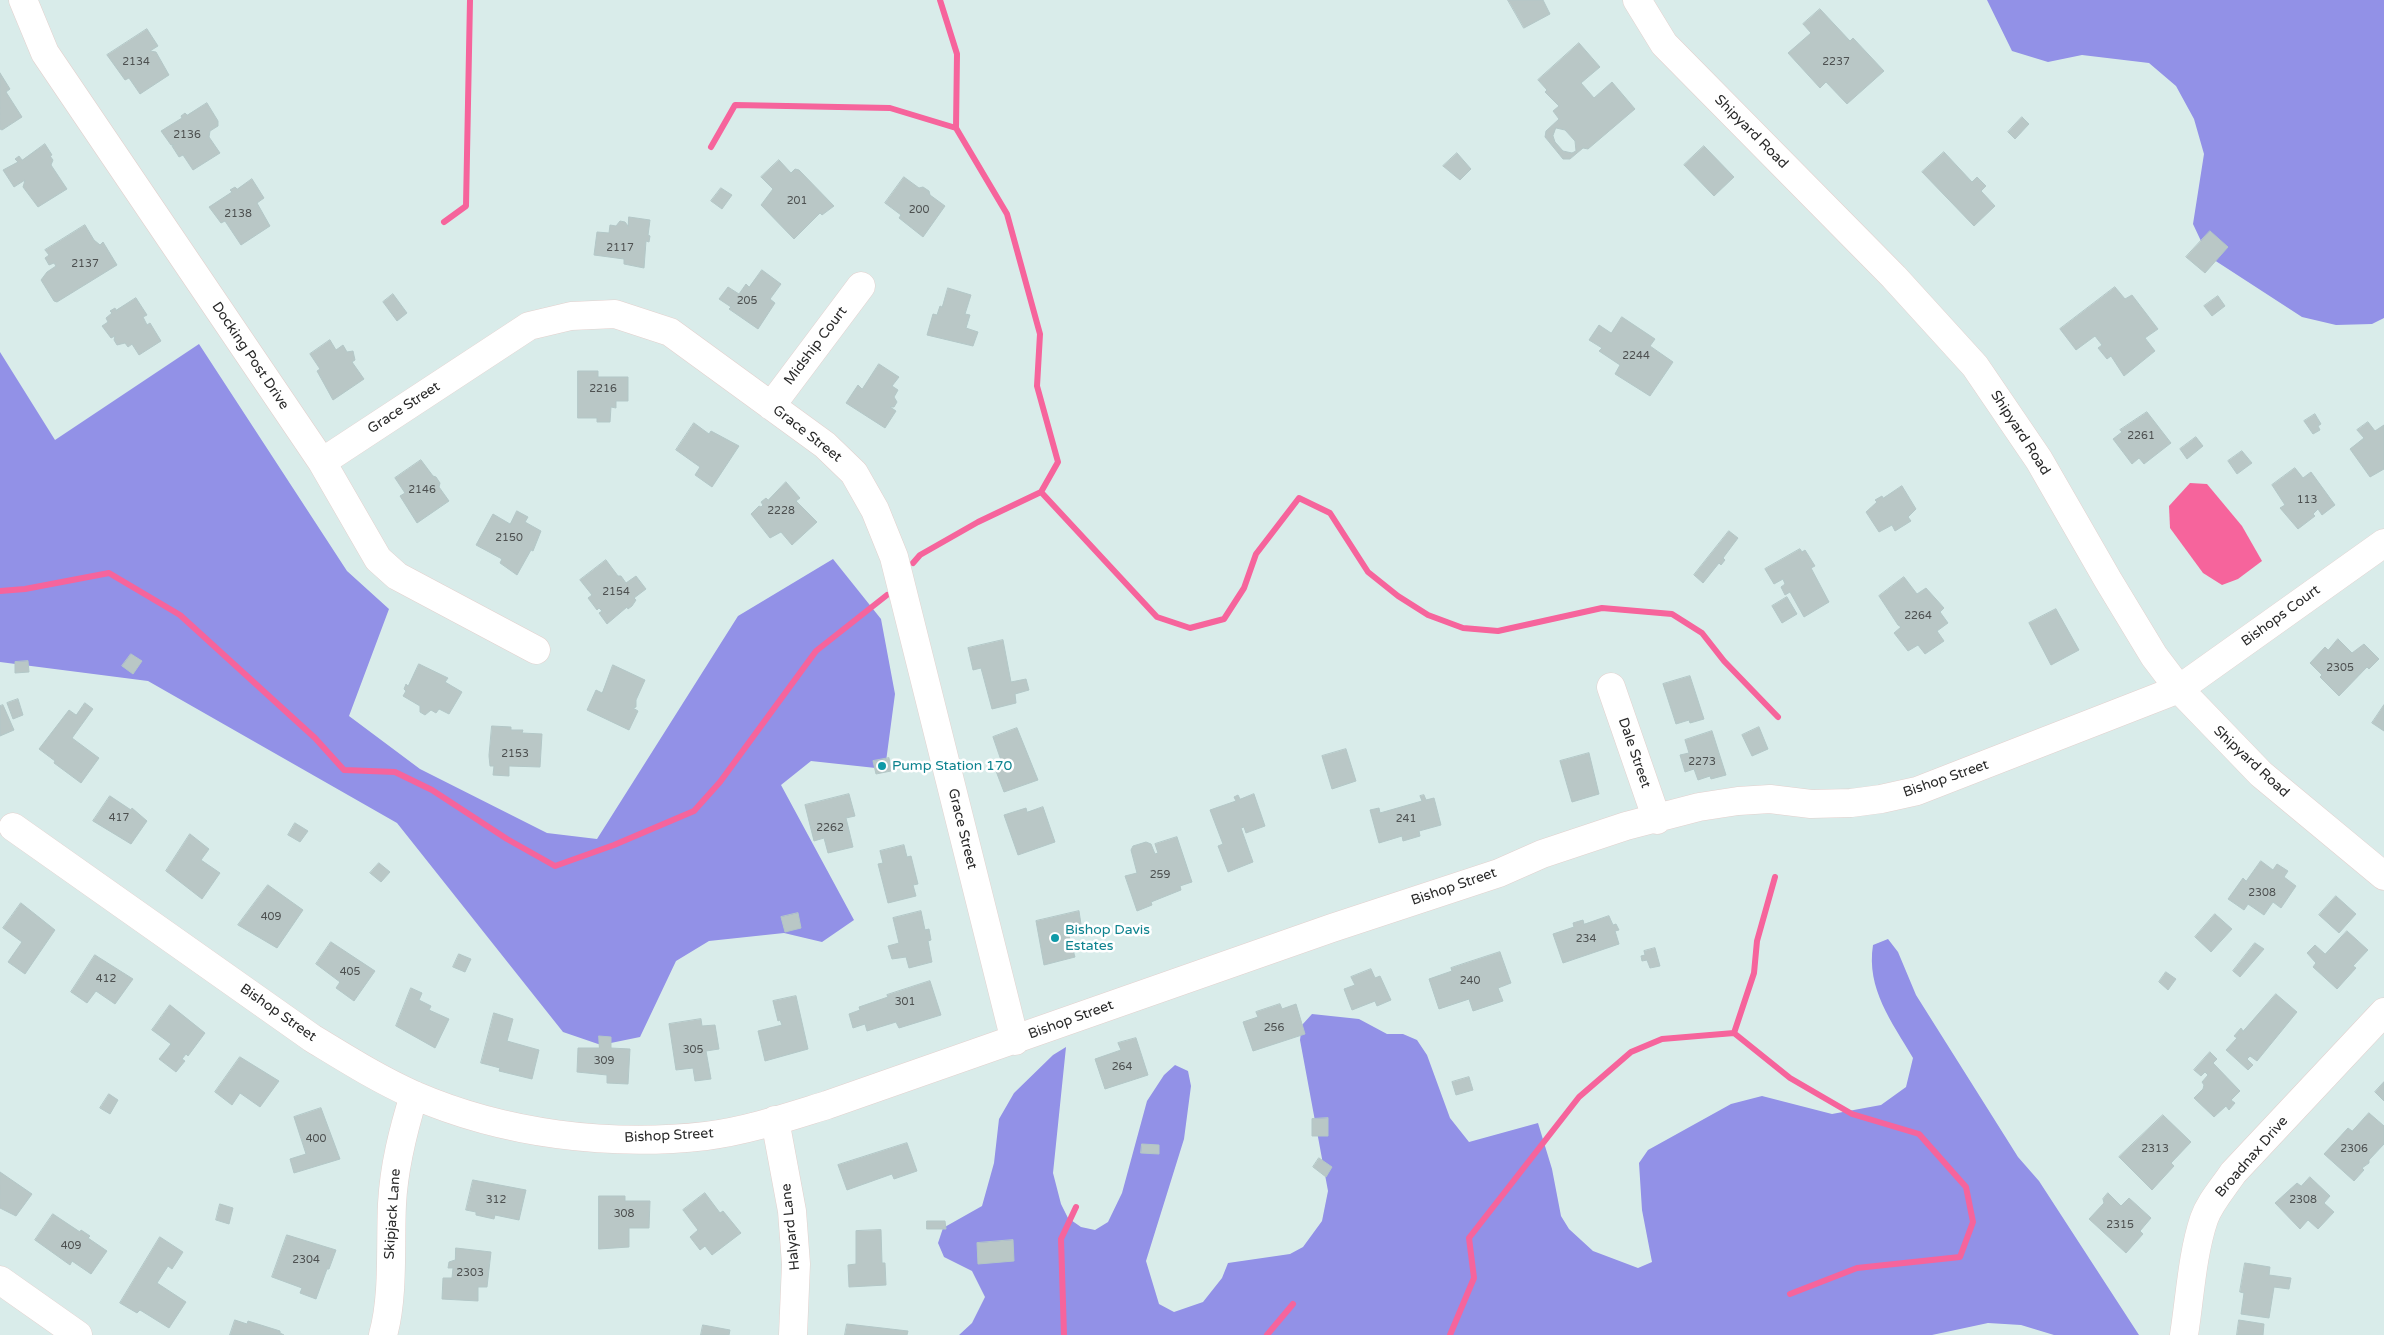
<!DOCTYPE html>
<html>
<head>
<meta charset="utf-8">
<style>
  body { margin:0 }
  canvas { display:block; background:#d9ecea }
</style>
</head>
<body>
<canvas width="2384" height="1335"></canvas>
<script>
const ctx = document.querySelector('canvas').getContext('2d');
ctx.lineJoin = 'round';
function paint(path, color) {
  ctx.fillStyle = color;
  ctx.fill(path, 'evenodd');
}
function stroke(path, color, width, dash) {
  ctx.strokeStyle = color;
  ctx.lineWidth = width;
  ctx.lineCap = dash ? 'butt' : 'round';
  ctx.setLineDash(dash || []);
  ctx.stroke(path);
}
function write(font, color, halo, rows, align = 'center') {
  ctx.font = font + ' "Varela Round",sans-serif';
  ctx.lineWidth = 5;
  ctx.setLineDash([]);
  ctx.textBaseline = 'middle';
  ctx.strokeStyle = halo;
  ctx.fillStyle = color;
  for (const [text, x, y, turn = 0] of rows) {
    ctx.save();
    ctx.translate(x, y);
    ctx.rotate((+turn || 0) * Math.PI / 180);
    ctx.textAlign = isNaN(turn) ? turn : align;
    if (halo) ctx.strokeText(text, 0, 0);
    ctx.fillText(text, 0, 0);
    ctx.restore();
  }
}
const green = new Path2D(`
  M1987 0H2384V318L2372 324 2336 325 2302 317 2208 256 2193 224 2204 154 2194 119 2176 86 2149 63 2082 55 2048 62 2012 51Z
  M199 344 347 571 389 609 349 716 420 769 547 833 597 839 738 616 833 559 881 619 895 694 885 769 811 761 781 785 854 920 822 942 784 933 709 941 676 961 640 1037 601 1045 563 1032 397 823 148 681 0 662V352L55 440Z
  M1888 939 1898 952 1916 995 2018 1157 2039 1181 2139 1335H2054L2021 1325 1988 1323 1932 1335H959L972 1323 985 1297 972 1271 944 1257 938 1243 943 1228 982 1206 994 1163 999 1119 1014 1093 1053 1055 1066 1047 1053 1173 1061 1204 1068 1218 1081 1227 1095 1230 1108 1222 1122 1193 1147 1101 1164 1075 1175 1065 1188 1071 1191 1086 1184 1139 1146 1261 1159 1304 1174 1312 1203 1302 1222 1278 1228 1263 1290 1254 1303 1247 1322 1221 1328 1191 1300 1040 1302 1025 1312 1014 1359 1019 1387 1034H1403L1417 1040 1427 1055 1450 1118 1469 1142 1538 1123 1552 1169 1561 1216 1569 1229 1593 1251 1638 1268 1652 1262 1642 1210 1639 1163 1648 1150 1731 1104 1762 1096 1832 1114 1881 1105 1906 1087 1913 1058C1892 1022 1866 989 1873 945Z`);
const water = new Path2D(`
  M2190 483 2207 484 2242 526 2262 561 2238 579 2222 585 2203 573 2170 528 2169 506Z`);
const stream = new Path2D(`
  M711 147 735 105 890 108 956 128
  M444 222 466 206 470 0
  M1041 492 1157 617 1190 628 1224 619 1244 588 1256 554 1299 498 1330 513 1368 572 1398 596 1428 615 1463 628 1498 631 1602 608 1672 614 1702 633 1724 661 1778 717
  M913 563 920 555 978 522 1041 492 1058 462 1037 386 1040 334 1007 214 956 128 957 54 940 0
  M0 591 25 589 109 573 180 615 315 738 344 770 395 772 432 790 507 839 555 866 614 845 694 811 720 782 816 651 887 595
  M1734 1033 1754 973 1757 941 1775 877
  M1064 1335 1061 1239 1076 1207
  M1267 1335 1293 1304
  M1450 1335 1474 1278 1469 1238 1579 1097 1631 1052 1662 1039 1734 1033 1790 1078 1852 1114 1919 1134 1966 1187 1973 1222 1960 1257 1857 1268 1790 1294`);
const building = new Path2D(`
  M1508 0H1543L1550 14 1524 28Z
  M1820 9 1850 41 1853 38 1884 71 1847 104 1826 82 1820 88 1788 53 1811 33 1803 24Z
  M147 29 158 46 150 51 156 52 169 75 140 94 129 78 125 80 107 55Z
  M1579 43 1600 67 1581 83 1594 98 1612 82 1635 109 1588 149 1583 148 1570 159H1563L1545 137 1546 131 1559 119 1553 111 1559 106 1545 92 1547 90 1538 80ZM1556 128 1565 130 1575 141 1576 151 1572 153 1563 151 1555 142 1553 136Z
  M0 73 10 89 6 92 22 117 2 130 0 129Z
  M207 103 218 121V126L210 131 209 137 220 153 193 170 183 155 179 157 172 146 174 145H171L161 131 182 118 181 116 185 113 187 115Z
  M2022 117 2029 124 2015 139 2008 132Z
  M45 144 52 155 50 156 53 160 51 165 67 189 38 207 23 187 25 180 14 187 3 170 18 162 15 159 19 156 22 160Z
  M1704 146 1734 177 1714 196 1684 165Z
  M1944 152 1972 182 1977 177 1986 186 1981 191 1995 206 1974 226 1922 172Z
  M1457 153 1471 169 1460 180 1443 166Z
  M779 160 791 173 795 169 799 170 834 206 822 215 820 213 794 239 761 205 773 189 761 177Z
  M904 177 919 188 923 187 929 191 930 195 945 206 923 237 899 218 901 215 885 203Z
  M252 179 264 198 257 203 270 226 241 245 225 221 221 223 209 207 232 192 230 190 235 187 237 189Z
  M721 188 732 195 722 209 711 201Z
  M629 217 650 220 648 235 650 236 649 242 646 241 644 268 624 264V259L594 255 597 232 609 233 610 225 616 226 620 221 625 222 628 226Z
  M85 225 94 240 100 245 103 242 117 265 57 302 54 301 41 280 47 272 56 266 54 263 49 265 45 258 49 255 45 250Z
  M2210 231 2228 247 2205 273 2186 257Z
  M762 270 781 284 770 299 775 303 758 329 729 309 731 307 719 299 728 287 739 294 746 284 749 287Z
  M2115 287 2125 299 2132 295 2158 329 2145 338 2155 351 2124 376 2111 356 2107 359 2098 348 2102 345 2095 336 2076 350 2060 329Z
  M948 288 971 295 965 314 970 315 966 328 978 332 973 346 927 335 933 314 937 315 940 306 942 307Z
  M393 294 407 313 397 321 383 302Z
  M2218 296 2225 306 2212 316 2204 306Z
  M136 298 147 315 143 317 147 325 150 323 161 341 139 355 132 344 128 347 125 343 117 345 114 340 115 336 111 338 102 326 108 322 106 318 112 313 110 311 115 308 116 310Z
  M1622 317 1655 339 1650 346 1673 362 1650 396 1615 374 1620 365 1599 351 1602 348 1589 340 1599 325 1611 333Z
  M330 340 336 350 343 345 347 352 353 351 355 360 352 362 364 379 333 400 317 371 320 369 310 354Z
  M879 364 899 377 892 386 898 390 894 397 897 402 894 407H890L896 411 885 428 846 403 858 385 862 389Z
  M578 371H598V377H628V401H616V408L611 407 610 422H597V418H578Z
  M2147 412 2171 443 2144 464 2139 458 2132 464 2113 439 2122 432 2120 430Z
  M2315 414 2321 424 2318 426 2320 430 2313 434 2304 421Z
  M2368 422 2375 431 2384 425V469L2370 477 2350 449 2364 438 2357 430Z
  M694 423 709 434 711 431 739 446 712 487 695 475 700 467 676 450Z
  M2196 437 2203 446 2187 459 2180 449Z
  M2242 451 2252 463 2237 474 2228 461Z
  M421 460 433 476 436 477 440 483 439 487 449 501 417 523 400 496 405 493 395 478Z
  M2295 468 2303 478 2311 472 2335 505 2322 515 2318 509 2313 514 2315 516 2298 529 2280 508 2285 505 2272 485Z
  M786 482 800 498 796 501 817 522 792 545 781 532 770 538 751 514 759 506 761 507 763 505 761 502 766 498 768 500Z
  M1902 486 1916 509 1908 517 1911 521 1895 531 1892 525 1879 532 1866 512 1877 502 1875 500 1882 496 1883 498Z
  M517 511 528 517 525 522 541 531 533 551 531 550 517 575 500 563 502 559 476 545 493 514 510 524Z
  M1729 531 1738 538 1723 558 1725 560 1721 565 1719 563 1703 583 1694 575Z
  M1800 549 1802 552 1805 550 1815 566 1811 568 1829 602 1804 617 1790 592 1785 595 1781 587 1785 584 1783 579 1774 584 1765 569Z
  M606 560 618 576H621L626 583 636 576 646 589 634 598 636 600 632 606 628 609 627 607 607 624 599 613 602 611 599 608 597 610 588 598 592 595 580 580Z
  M1904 577 1917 594 1926 588 1944 608 1940 612 1948 623 1937 631 1944 641 1925 654 1918 645 1908 651 1894 633 1901 627 1898 625 1879 596Z
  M1787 597 1797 614 1782 623 1772 606Z
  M2056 609 2079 650 2051 665 2029 623Z
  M2338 639 2352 653 2364 644 2379 659 2369 669 2367 667 2339 696 2320 677 2322 675 2310 663 2325 647 2328 650Z
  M1003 640 1011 682 1026 679 1029 690 1015 694 1016 703 992 709 981 668 973 670 968 648Z
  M131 654 142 661 133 674 122 666Z
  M28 661 29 672 15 673V662Z
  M419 664 448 678 445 682 462 692 449 714 439 709 436 713 431 710 425 715 420 712V706L403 696 406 691 404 689 406 684 408 686Z
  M613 665 645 680 636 700V707L633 708 638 711 629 730 587 710 596 690 602 693Z
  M1690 676 1704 719 1690 723 1689 720 1676 724 1663 684Z
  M18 699 23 715 13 719 7 703Z
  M85 703 93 709 72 738 99 758 81 783 54 763 55 761 39 749 69 710 76 715Z
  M3 705 14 730 0 736V706Z
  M2384 705V731L2372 723Z
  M492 726 511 727V730H523L522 733 542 734 540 767 509 766V776L493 775 494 766H490L489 756Z
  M1759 727 1768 749 1752 756 1742 735Z
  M1017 728 1038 780 1004 792 996 771 1004 769 993 737Z
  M1712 731 1726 775 1711 779 1710 776 1698 780 1694 769 1685 772 1680 755 1689 753 1685 740Z
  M1346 749 1356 781 1332 789 1322 756Z
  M1589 753 1599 794 1572 802 1560 761Z
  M889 758 891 771 876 774 873 761Z
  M849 794 855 816 846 818 853 847 828 853 824 838 814 841 805 805Z
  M1254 794 1265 826 1246 833 1244 827 1241 828 1253 862 1228 872 1218 846 1223 844 1210 810 1236 801 1234 797 1238 795 1240 799Z
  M1424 795 1426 800 1434 798 1441 825 1419 831 1420 836 1403 841 1402 836 1379 843 1370 810 1379 808 1380 813 1422 801 1420 796Z
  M110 796 131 810 132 808 147 821 131 844 93 821Z
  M1043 807 1055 842 1018 855 1004 815 1026 808 1027 812Z
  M295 823 308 831 300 842 288 835Z
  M190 834 209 849 201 860 220 873 202 899 166 871Z
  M1177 837 1192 882 1180 886 1181 890 1151 902 1152 905 1137 911 1125 876 1137 873 1131 850 1133 846 1146 842 1151 844 1155 854 1158 853 1155 844Z
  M904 845 907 857 911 856 918 884 913 885 916 896 888 903 878 864 883 863 880 851Z
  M2261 861 2273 870 2277 864 2288 871 2284 877 2296 886 2281 908 2273 902 2264 915 2248 904 2244 910 2228 899 2243 878 2246 881Z
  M379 863 390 872 381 882 370 873Z
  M268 885 303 910 277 948 238 925Z
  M2336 896 2356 914 2339 933 2319 915Z
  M21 903 55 930 25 974 8 962 22 942 3 928Z
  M921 911 925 930 929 929 931 940 928 941 932 962 909 968 906 957 892 959 888 946 899 943 893 918Z
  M1079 911 1082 931 1069 936 1075 957 1044 965 1036 921Z
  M798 913 801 928 785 932 781 917Z
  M2215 914 2232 929 2211 952 2195 937Z
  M1609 916 1613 925 1616 924 1619 930 1615 931 1619 944 1563 963 1553 934 1574 927 1573 923 1583 920 1584 924Z
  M2347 931 2368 950 2353 966 2356 968 2337 989 2313 967 2316 963 2307 953 2315 945 2325 954Z
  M331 942 375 971 354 1001 336 988 340 982 316 964Z
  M2255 943 2264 949 2240 977 2233 971Z
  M1655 948 1660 966 1650 968 1647 960 1642 961 1641 956 1645 955 1644 951Z
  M1500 952 1511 983 1498 988 1503 1001 1473 1011 1469 999 1439 1009 1429 979 1452 971 1451 968Z
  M459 954 471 959 465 972 453 967Z
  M95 955 133 979 115 1004 96 991 87 1003 71 992Z
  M1371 969 1375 978 1380 976 1391 1000 1377 1006 1375 1001 1352 1010 1344 989 1355 985 1351 977Z
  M2166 972 2176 979 2168 990 2159 982Z
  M930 981 941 1015 899 1028 896 1022 867 1031 865 1024 853 1028 849 1014 860 1010 859 1007 888 997 887 995Z
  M411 988 422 993 419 1000 431 1006 429 1010 449 1019 435 1048 396 1026Z
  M2276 994 2297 1012 2257 1061 2250 1056 2247 1059 2253 1065 2248 1070 2226 1050 2237 1038 2234 1036 2241 1028 2243 1031Z
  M796 996 808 1049 765 1061 758 1031 782 1025 780 1020 778 1021 773 1001Z
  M1280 1004 1282 1009 1296 1004 1305 1034 1253 1051 1243 1022 1258 1017 1256 1012Z
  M170 1005 205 1033 188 1056 186 1054 182 1059 185 1061 176 1072 159 1059 171 1044 152 1030Z
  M494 1013 513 1019 507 1041 539 1050 532 1079 499 1071 500 1068 481 1063Z
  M701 1019 702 1026 715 1025 719 1049 706 1051 711 1079 695 1081 693 1068 676 1070 669 1024Z
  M599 1036 611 1037V1048L630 1049 628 1084 607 1083V1075L577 1072 578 1048H599Z
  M1136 1038 1148 1075 1105 1089 1095 1059 1121 1050 1118 1043Z
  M2210 1052 2217 1059 2213 1063 2240 1091 2231 1100 2235 1103 2229 1110 2226 1106 2214 1117 2194 1098 2203 1089 2204 1085 2202 1082 2208 1075 2205 1072 2201 1076 2194 1070Z
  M240 1057 279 1081 260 1107 240 1093 232 1105 215 1092Z
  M1469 1077 1473 1090 1456 1095 1452 1082Z
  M2384 1082V1101L2375 1092Z
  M109 1094 118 1100 110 1114 100 1108Z
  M321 1108 340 1159 294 1173 290 1159 306 1154 294 1117Z
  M2369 1113 2384 1126V1144L2369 1160V1163L2362 1168 2364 1170 2354 1181 2324 1154 2348 1128 2352 1131Z
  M2163 1115 2191 1142 2171 1163 2174 1166 2152 1190 2119 1157Z
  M1328 1118V1136H1312V1119Z
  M907 1143 917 1171 894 1179 892 1174 847 1190 838 1165Z
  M1142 1144 1159 1145V1154L1141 1153Z
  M1319 1158 1332 1167 1326 1177 1313 1167Z
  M0 1172 32 1194 16 1216 0 1208Z
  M2310 1177 2330 1196 2324 1203 2334 1212 2318 1229 2308 1220 2300 1229 2275 1203 2297 1183 2301 1186Z
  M473 1180 526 1190 519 1220 495 1215 494 1219 476 1215V1212L466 1210Z
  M705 1193 720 1213 723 1211 741 1233 712 1255 705 1246 700 1250 690 1237 698 1230 683 1210Z
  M2108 1193 2121 1206 2129 1198 2151 1218 2140 1231 2143 1234 2126 1253 2089 1219 2104 1203 2103 1199Z
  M599 1196H625V1201H650L649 1228H629V1247L599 1249Z
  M220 1204 233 1208 229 1224 216 1220Z
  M53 1214 80 1232 81 1230 90 1236 88 1238 107 1251 91 1274 72 1261 70 1265 35 1240Z
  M927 1221H945L946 1229H927Z
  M881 1230 882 1263H885L886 1285 849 1287 848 1265 856 1264V1231Z
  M287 1235 336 1250 329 1269H327L316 1299 300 1293 302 1288 272 1277Z
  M160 1237 183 1252 172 1269 168 1266 157 1283 186 1302 169 1328 140 1310 137 1313 120 1303Z
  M1013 1240 1014 1261 978 1264 977 1243Z
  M456 1248 491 1252 487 1287H478V1301L442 1299 443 1278H452L453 1268H448L449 1262 455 1260Z
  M2245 1263 2270 1267 2269 1275 2291 1278 2289 1289 2274 1287 2269 1318 2241 1314 2244 1293 2240 1292Z
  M235 1320 247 1324 248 1321 280 1331V1333L284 1335H230Z
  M2239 1320 2264 1324 2263 1335H2237Z
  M847 1324 908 1331 907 1335H845Z
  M703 1325 730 1330 729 1335H701Z`);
const minor = new Path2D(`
  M23 0 45 53 322 462 378 559 397 576 536 650
  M1637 0 1664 44 1894 277 1975 366 2039 460 2108 580 2154 656 2179 689 2261 774 2384 876
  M771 406 861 286
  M322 462 529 326 571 316 615 314 670 332 825 445 854 473 875 510 894 557 1015 1041
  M1611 687 1657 820
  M13 827 312 1038C345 1058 378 1079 414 1095 504 1134 609 1147 706 1136 747 1131 788 1117 827 1105L1332 928 1499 873 1542 854 1626 826 1699 807 1738 801 1770 799 1811 804 1851 803 1881 799 1917 791 2179 689 2384 543
  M775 1120 792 1211 796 1264 793 1335
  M0 1280 78 1335
  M383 1335C394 1296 390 1245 392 1204 394 1166 403 1131 414 1095
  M2184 1335C2190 1297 2192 1255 2204 1219 2210 1202 2223 1188 2233 1173L2384 1012`);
const markers = [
  [882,766,5,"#0f9aa8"],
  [1055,938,5,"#0f9aa8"]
];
const numberNames = [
  ["2134",136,62],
  ["2237",1836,62],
  ["2136",187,135],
  ["201",797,201],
  ["200",919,210],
  ["2138",238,214],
  ["2117",620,248],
  ["2137",85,264],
  ["205",747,301],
  ["2244",1636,356],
  ["2216",603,389],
  ["2261",2141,436],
  ["2146",422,490],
  ["113",2307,500],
  ["2228",781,511],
  ["2150",509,538],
  ["2154",616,592],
  ["2264",1918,616],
  ["2305",2340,668],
  ["2153",515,754],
  ["2273",1702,762],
  ["417",119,818],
  ["241",1406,819],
  ["2262",830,828],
  ["259",1160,875],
  ["2308",2262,893],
  ["409",271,917],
  ["234",1586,939],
  ["405",350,972],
  ["412",106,979],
  ["240",1470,981],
  ["301",905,1002],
  ["256",1274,1028],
  ["305",693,1050],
  ["309",604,1061],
  ["264",1122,1067],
  ["400",316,1139],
  ["2313",2155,1149],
  ["2306",2354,1149],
  ["312",496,1200],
  ["2308",2303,1200],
  ["308",624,1214],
  ["2315",2120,1225],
  ["409",71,1246],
  ["2304",306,1260],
  ["2303",470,1273]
];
const streetNames = [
  ["Shipyard Road",1751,132,45],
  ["Midship Court",816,346,-53],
  ["Docking Post Drive",250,356,56],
  ["Grace Street",404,408,-33],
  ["Shipyard Road",2020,433,57],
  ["Grace Street",807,434,38],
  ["Bishops Court",2281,616,-36],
  ["Dale Street",1634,753,71],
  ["Shipyard Road",2251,762,43],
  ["Bishop Street",1946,779,-19],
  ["Grace Street",962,829,76],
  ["Bishop Street",1454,887,-19],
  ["Bishop Street",278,1013,35],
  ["Bishop Street",1071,1020,-20],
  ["Bishop Street",669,1136,-3],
  ["Broadnax Drive",2252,1157,-49],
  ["Skipjack Lane",393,1214,-86],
  ["Halyard Lane",791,1227,-96]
];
const cultureNames = [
  ["Pump Station 170",892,766],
  ["Bishop Davis",1065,930],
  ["Estates",1065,946]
];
paint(green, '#9291e7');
paint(water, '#f6649c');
stroke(stream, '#f6649c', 6);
paint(building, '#b9c7c6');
stroke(building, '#b3c7c7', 1);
stroke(minor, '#e3d1ce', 29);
stroke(minor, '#fff', 28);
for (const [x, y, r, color] of markers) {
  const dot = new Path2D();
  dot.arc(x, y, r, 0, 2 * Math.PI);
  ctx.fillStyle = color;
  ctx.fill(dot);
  stroke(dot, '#fff', 2);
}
write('11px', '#4d5050', null, numberNames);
write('14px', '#292929', '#fff', streetNames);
write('14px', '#0d838f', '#fff', cultureNames, 'left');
</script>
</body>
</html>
